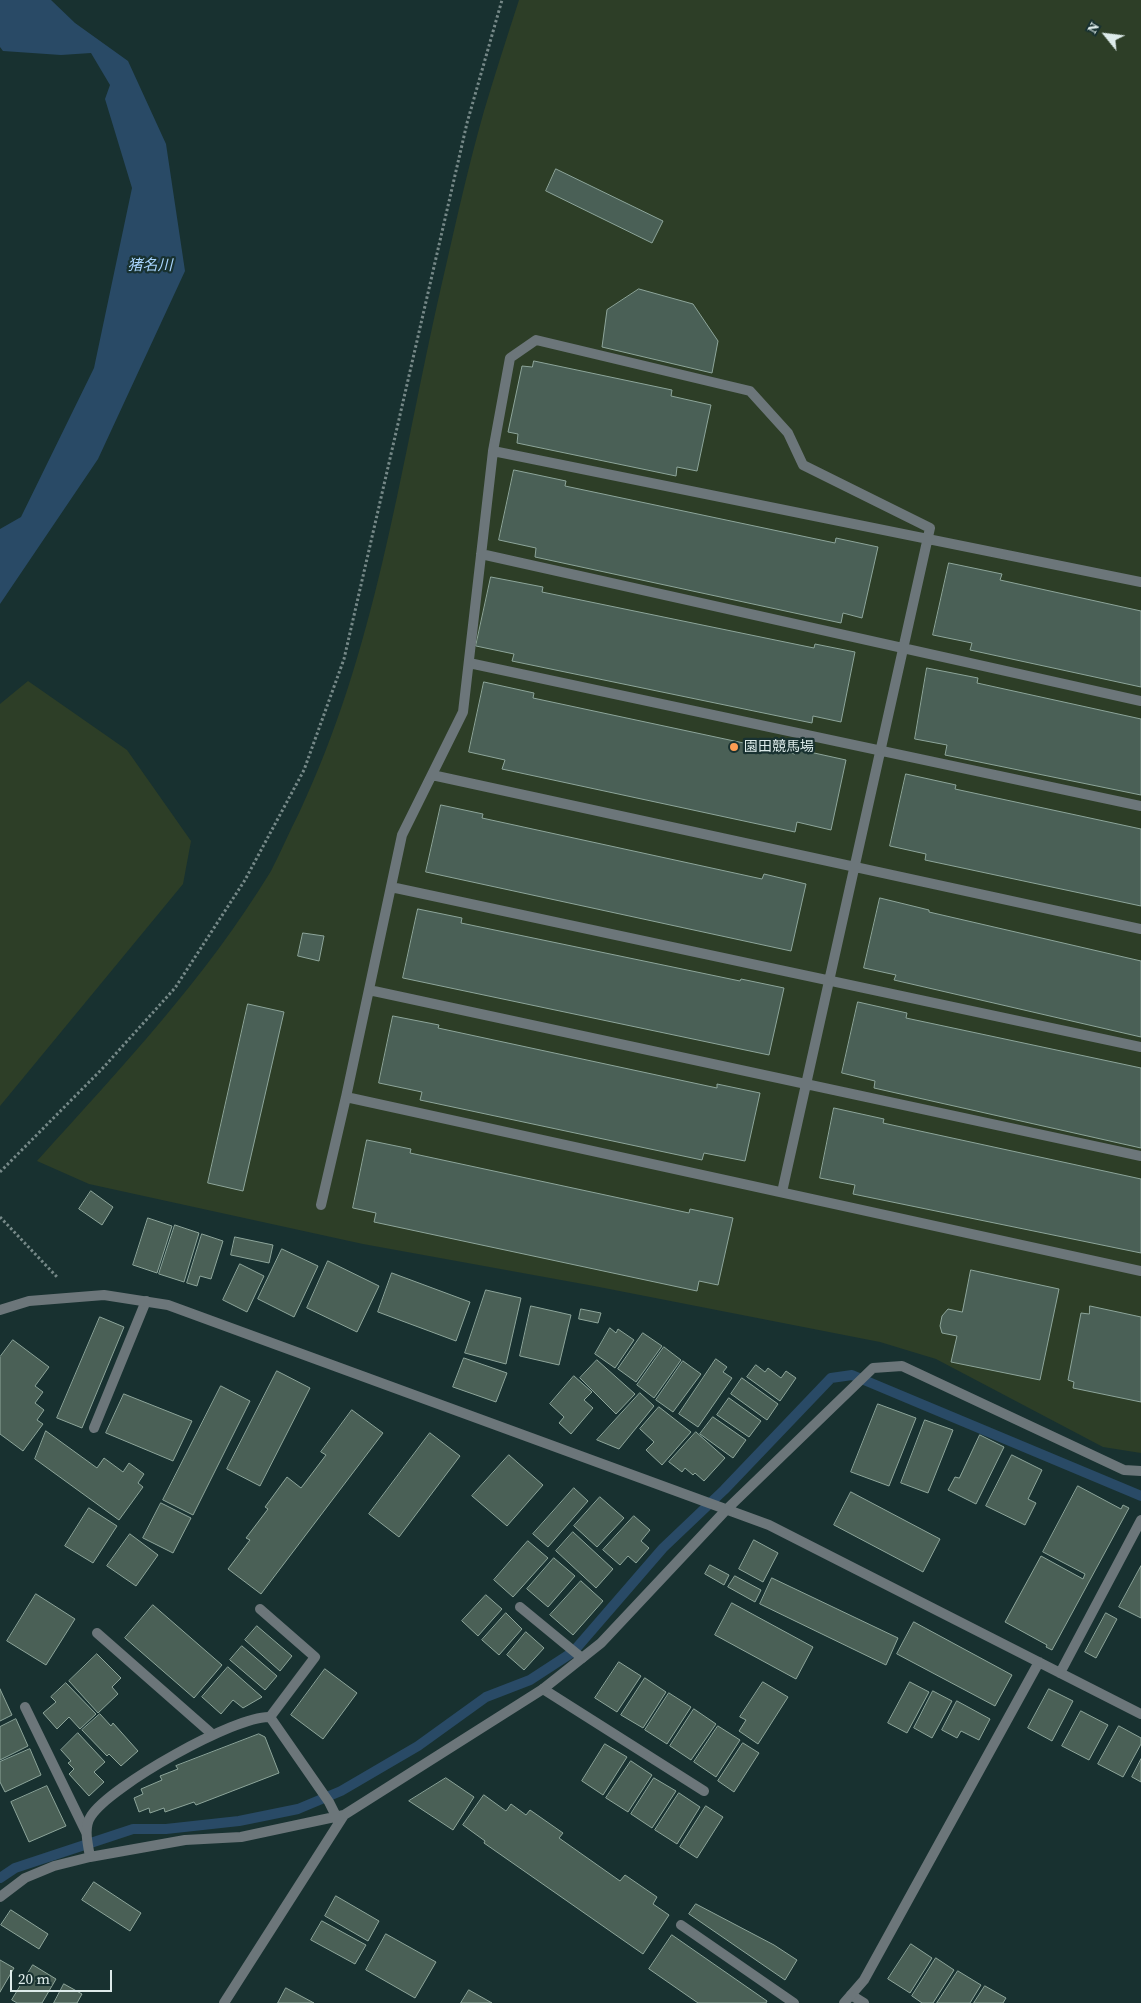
<!DOCTYPE html>
<html>
<head>
<meta charset="utf-8">
<style>
  body { margin:0 }
  #map { position:relative; width:1141px; height:2003px; overflow:hidden; background:#183130; font-family:"Source Serif 4",serif }
  canvas { display:block }
  .north { position:absolute; left:1081px; top:10px; width:50px; height:50px; -webkit-text-stroke:4px #183130; paint-order:stroke; rotate:299deg; font-size:14px; font-weight:700; line-height:20px; text-align:center; color:#ddebea }
  .north::after { content:''; display:block; margin:auto; width:18px; height:22px; background:#ddebea; clip-path:polygon(50% 0,100% 100%,50% 72%,0 100%) }
  .scale { position:absolute; left:10px; top:1970px; width:102px; height:22px; box-sizing:border-box; border:2px solid #ddebea; border-top:0; padding-left:6px; font-size:15px; line-height:18px; white-space:nowrap; color:#ddebea; -webkit-text-stroke:4px #183130; paint-order:stroke }
</style>
</head>
<body>
<div id="map">
<canvas width="1141" height="2003"></canvas>
<div class="north">N</div>
<div class="scale">20 m</div>
</div>
<script>
const ctx = document.querySelector('canvas').getContext('2d');
ctx.lineJoin = 'round';
function paint(path, color) {
  ctx.fillStyle = color;
  ctx.fill(path, 'evenodd');
}
function stroke(path, color, width, dash) {
  ctx.strokeStyle = color;
  ctx.lineWidth = width;
  ctx.lineCap = dash ? 'butt' : 'round';
  ctx.setLineDash(dash || []);
  ctx.stroke(path);
}
function write(font, color, halo, rows, align = 'center') {
  ctx.font = font + ' "Source Serif 4","Noto Sans JP",serif';
  ctx.lineWidth = 4.5;
  ctx.setLineDash([]);
  ctx.textBaseline = 'middle';
  ctx.strokeStyle = halo;
  ctx.fillStyle = color;
  for (const [text, x, y, turn = 0] of rows) {
    ctx.save();
    ctx.translate(x, y);
    ctx.rotate((+turn || 0) * Math.PI / 180);
    ctx.textAlign = isNaN(turn) ? turn : align;
    if (halo) ctx.strokeText(text, 0, 0);
    ctx.fillText(text, 0, 0);
    ctx.restore();
  }
}
const green = new Path2D(`
  M519 0H1141V1453L1103 1447 936 1359 880 1342 594 1286 363 1244 89 1184 37 1161C121 1068 206 978 271 871 281 852 289 832 299 813 375 653 399 476 437 305 452 240 466 174 484 111 495 74 507 37 519 0Z
  M28 681 127 750 191 841 183 884 0 1106V704Z`);
const water = new Path2D(`
  M0 0H51L75 23 128 61 166 144 185 271 98 459 0 604V529L21 517 94 368 132 188 105 99 110 85 91 53 61 55 3 51 0 47Z`);
const stream = new Path2D(`
  M0 1878 15 1868 133 1829H166L239 1821 298 1809 341 1791 418 1746 486 1697 530 1680 573 1652 663 1548 724 1490 831 1378 852 1375 1141 1496`);
const building = new Path2D(`
  M556 169 663 221 652 243 546 191Z
  M639 289 693 304 718 341 712 373 602 347 607 310Z
  M534 361 672 390 671 396 711 405 697 471 677 467 676 476 517 443 518 434 508 432 522 366 532 367Z
  M514 470 566 481 565 486 835 543 836 538 878 547 862 618 843 613 841 623 535 557 536 548 499 540Z
  M949 563 1002 574 1000 580 1141 611V687L970 650 972 643 933 635Z
  M491 577 543 587 542 592 814 648 815 644 855 652 841 722 813 716 812 723 512 661 514 654 476 646Z
  M927 668 978 678 977 683 1141 719V795L945 755 947 745 915 739Z
  M484 682 534 693 533 698 795 754 796 749 846 760 831 830 797 822 795 832 502 769 505 760 469 752Z
  M906 774 956 785 955 789 1141 829V906L925 860 926 854 890 846Z
  M441 805 483 814 482 818 762 879 764 874 806 884 791 951 426 872Z
  M880 898 929 910V912L1141 961V1037L894 980 896 975 864 968Z
  M418 909 462 918 461 923 740 981 741 979 784 988 769 1055 403 978Z
  M303 933 324 936 319 961 298 956Z
  M858 1002 907 1013 906 1018 1141 1068V1148L874 1088 875 1081 842 1073Z
  M248 1004 284 1012 243 1191 208 1183Z
  M393 1016 439 1025 438 1028 717 1088V1084L760 1093 745 1161 704 1153 702 1160 420 1100 422 1092 379 1083Z
  M834 1108 884 1119 883 1123 1141 1179V1253L853 1194 855 1185 820 1178Z
  M367 1140 411 1149 410 1153 689 1213 690 1209 733 1218 718 1285 699 1281 697 1291 374 1222 376 1213 353 1208Z
  M91 1191 113 1207 102 1225 79 1209Z
  M148 1218 172 1226 157 1273 133 1265Z
  M175 1225 199 1233 184 1282 159 1274Z
  M202 1234 223 1241 211 1279 200 1276 197 1286 187 1283Z
  M235 1237 273 1245 269 1263 231 1255Z
  M282 1249 318 1266 294 1317 258 1299Z
  M328 1261 379 1286 357 1332 307 1308Z
  M240 1264 264 1276 247 1312 223 1300Z
  M971 1270 1059 1289 1040 1380 951 1362 957 1336 942 1333 940 1326 942 1316 948 1309 962 1312Z
  M392 1273 470 1302 456 1341 378 1312Z
  M486 1290 521 1298 506 1364 465 1353Z
  M531 1306 571 1315 559 1365 520 1356Z
  M1090 1306 1141 1317V1402L1073 1388 1074 1382 1068 1380 1081 1313 1089 1314Z
  M581 1309 601 1313 598 1323 579 1319Z
  M100 1317 124 1327 82 1428 57 1418Z
  M610 1328 616 1333 618 1329 634 1340 615 1368 595 1354Z
  M643 1333 662 1346 636 1382 618 1369Z
  M13 1340 49 1367 35 1386 43 1392 35 1403 44 1410 37 1420 43 1424 23 1451 0 1434V1357Z
  M664 1347 681 1360 654 1398 637 1385Z
  M464 1358 507 1373 496 1402 453 1387Z
  M716 1359 727 1367 723 1372 732 1378 698 1427 679 1414Z
  M597 1360 635 1394 616 1414 580 1378Z
  M683 1361 701 1374 673 1412 656 1400Z
  M756 1365 765 1372 768 1368 781 1378 786 1371 796 1378 780 1401 747 1377Z
  M277 1371 310 1388 260 1486 227 1469Z
  M574 1376 592 1392 584 1400 593 1408 571 1434 559 1423 564 1417 550 1404Z
  M742 1378 778 1404 767 1420 731 1394Z
  M221 1386 250 1401 193 1515 163 1500Z
  M640 1393 654 1406 619 1449 597 1440Z
  M124 1394 192 1421 173 1461 106 1433Z
  M729 1398 761 1421 749 1437 717 1415Z
  M878 1404 916 1418 889 1486 851 1472Z
  M659 1407 691 1432 662 1465 646 1450 654 1442 640 1429Z
  M352 1410 383 1433 261 1594 228 1569 250 1540 246 1538 268 1509 265 1507 287 1477 301 1488 326 1455 321 1452Z
  M713 1417 746 1440 733 1458 700 1434Z
  M925 1420 953 1430 928 1493 901 1483Z
  M46 1431 97 1468 104 1458 123 1472 129 1463 144 1474 138 1483 143 1487 119 1520 35 1459Z
  M696 1432 725 1458 704 1481 695 1473 693 1475 685 1468 682 1472 669 1462Z
  M430 1433 460 1456 399 1537 369 1514Z
  M980 1435 1004 1447 976 1504 948 1490 955 1477 959 1478Z
  M509 1455 543 1485 507 1526 472 1496Z
  M1012 1455 1042 1470 1028 1499 1036 1503 1025 1525 986 1506Z
  M1078 1486 1121 1509 1123 1505 1129 1508 1052 1650 1046 1647 1047 1645 1005 1622 1041 1556 1083 1579 1085 1574 1043 1552Z
  M574 1488 588 1501 548 1547 533 1534Z
  M851 1492 940 1539 923 1572 834 1525Z
  M600 1497 624 1518 597 1547 574 1526Z
  M161 1503 191 1518 173 1553 143 1538Z
  M89 1508 117 1526 93 1563 65 1546Z
  M634 1516 650 1530 641 1541 649 1548 636 1563 628 1556 620 1565 603 1550Z
  M573 1532 613 1569 596 1588 556 1551Z
  M130 1534 158 1555 136 1586 107 1566Z
  M754 1540 778 1553 763 1582 739 1569Z
  M528 1541 548 1558 513 1597 494 1580Z
  M554 1558 575 1576 548 1607 527 1589Z
  M710 1565 729 1575 724 1585 705 1574Z
  M1141 1566V1618L1119 1607Z
  M735 1576 761 1590 755 1602 728 1587Z
  M772 1578 898 1638 886 1665 760 1604Z
  M581 1581 603 1601 573 1635 550 1615Z
  M36 1594 75 1619 46 1665 7 1641Z
  M486 1595 502 1609 478 1636 462 1621Z
  M732 1603 813 1647 796 1679 715 1635Z
  M153 1605 222 1665 194 1698 125 1638Z
  M506 1613 522 1629 499 1655 482 1640Z
  M1106 1613 1117 1619 1096 1658 1085 1652Z
  M914 1622 1012 1675 995 1706 897 1654Z
  M257 1626 292 1656 280 1671 245 1640Z
  M526 1632 544 1648 524 1670 507 1655Z
  M242 1646 277 1676 265 1690 230 1660Z
  M97 1654 121 1678 112 1687 118 1694 98 1713 69 1681Z
  M619 1662 641 1676 617 1712 595 1698Z
  M228 1667 262 1697 243 1708 233 1700 221 1714 202 1697Z
  M325 1669 357 1693 323 1739 291 1715Z
  M645 1678 666 1692 643 1728 621 1715Z
  M763 1682 788 1697 758 1744 739 1731 746 1720 740 1717Z
  M910 1682 929 1692 907 1733 888 1723Z
  M66 1683 96 1714 80 1729 69 1717 57 1729 43 1713 56 1702 51 1697Z
  M0 1689 12 1715 0 1721Z
  M1049 1689 1073 1701 1052 1741 1028 1728Z
  M933 1691 952 1701 932 1738 914 1728Z
  M669 1693 691 1707 667 1744 645 1730Z
  M957 1701 990 1719 979 1740 961 1731 957 1738 942 1730Z
  M694 1709 716 1724 691 1760 670 1746Z
  M1081 1711 1108 1725 1089 1760 1062 1746Z
  M100 1714 111 1726 113 1723 138 1751 121 1766 109 1754 107 1756 82 1730Z
  M16 1719 28 1746 0 1760V1727Z
  M718 1726 740 1740 716 1777 694 1762Z
  M1119 1726 1141 1738V1744L1123 1777 1098 1764Z
  M78 1733 105 1762 94 1772 104 1782 89 1796 69 1774 74 1769 68 1763 71 1761 61 1750Z
  M259 1734 265 1737 279 1773 196 1805 194 1802 165 1812 164 1808 150 1813 149 1808 139 1812 134 1798 143 1794 141 1789 162 1780 160 1776 178 1769 176 1766Z
  M743 1743 759 1753 734 1792 718 1781Z
  M605 1744 627 1757 603 1795 582 1781Z
  M30 1749 41 1775 5 1792 0 1782V1762Z
  M1141 1759V1782L1132 1777Z
  M631 1761 652 1775 628 1812 606 1798Z
  M446 1778 474 1797 453 1830 409 1801Z
  M654 1778 676 1791 652 1828 631 1814Z
  M47 1786 66 1826 29 1842 11 1802Z
  M679 1793 700 1807 677 1844 655 1830Z
  M484 1795 506 1811 511 1804 526 1815 530 1810 563 1833 559 1838 620 1881 625 1875 657 1897 653 1904 669 1915 643 1954 484 1843 485 1841 463 1825Z
  M706 1806 723 1817 697 1858 680 1847Z
  M94 1882 141 1913 130 1931 82 1900Z
  M336 1896 379 1921 368 1941 325 1916Z
  M696 1904 774 1945 797 1960 785 1980 689 1914Z
  M11 1910 48 1934 39 1949 1 1925Z
  M322 1921 366 1945 355 1964 311 1940Z
  M386 1934 436 1962 415 1998 366 1970Z
  M672 1935 767 2001 766 2003H698L649 1969Z
  M911 1944 932 1958 910 1993 888 1979Z
  M936 1958 954 1970 933 2003H922L912 1996Z
  M0 1960 14 1968 0 1992Z
  M33 1965 56 1979 42 2003H17L12 2000Z
  M958 1971 981 1985 970 2003H937Z
  M64 1984 82 1994 77 2003H54Z
  M985 1986 1006 1998 1003 2003H974Z
  M286 1988 314 2003H278Z
  M469 1990 492 2003H461Z`);
const path = new Path2D(`
  M0 1172 102 1069 175 988 245 880 304 770 344 659 467 123 502 0
  M0 1217 57 1277`);
const lane = new Path2D(`
  M493 451 1141 582
  M481 554 1141 701
  M469 663 1141 806
  M432 775 1141 929
  M391 887 1141 1047
  M369 990 1141 1156
  M782 1192 930 528 803 465 788 433 750 391 536 340 510 358 493 451 463 712 402 835 346 1097 1141 1271
  M321 1205 346 1097
  M94 1428 146 1301
  M520 1607 582 1658
  M260 1609 315 1657 270 1717
  M97 1633 212 1734
  M543 1689 704 1791
  M25 1707 86 1832
  M681 1925 794 2003
  M851 1995 864 2003`);
const street = new Path2D(`
  M0 1310 29 1301 104 1295 168 1305 769 1525 1141 1714
  M1060 1673 1141 1520
  M90 1857C88 1844 83 1828 91 1816 110 1786 236 1715 270 1717L329 1802 336 1816
  M0 1897 25 1878 54 1866 90 1857 185 1840 241 1837 344 1815 543 1689 601 1643 726 1510 873 1368 902 1366 1124 1470 1141 1471
  M224 2003 344 1815
  M844 2003 864 1980 1039 1662`);
const markers = [
  [734,747,5,"#fc9d53"]
];
const poiNames = [
  ["園田競馬場",744,747]
];
const waterNames = [
  ["猪名川",150,266]
];
paint(green, '#2d3e27');
paint(water, '#294a66');
stroke(stream, '#294a66', 10);
paint(building, '#4a6056');
stroke(building, '#8da59a', 1);
stroke(path, '#768988', 3, [2.5, 2.5]);
stroke(lane, '#6c767a', 10);
stroke(street, '#6c767a', 10);
for (const [x, y, r, color] of markers) {
  const dot = new Path2D();
  dot.arc(x, y, r, 0, 2 * Math.PI);
  ctx.fillStyle = color;
  ctx.fill(dot);
  stroke(dot, '#183130', 2);
}
write('14px', '#ddebea', '#183130', poiNames, 'left');
write('italic 15px', '#a9d5fe', '#183130', waterNames);
</script>
</body>
</html>
